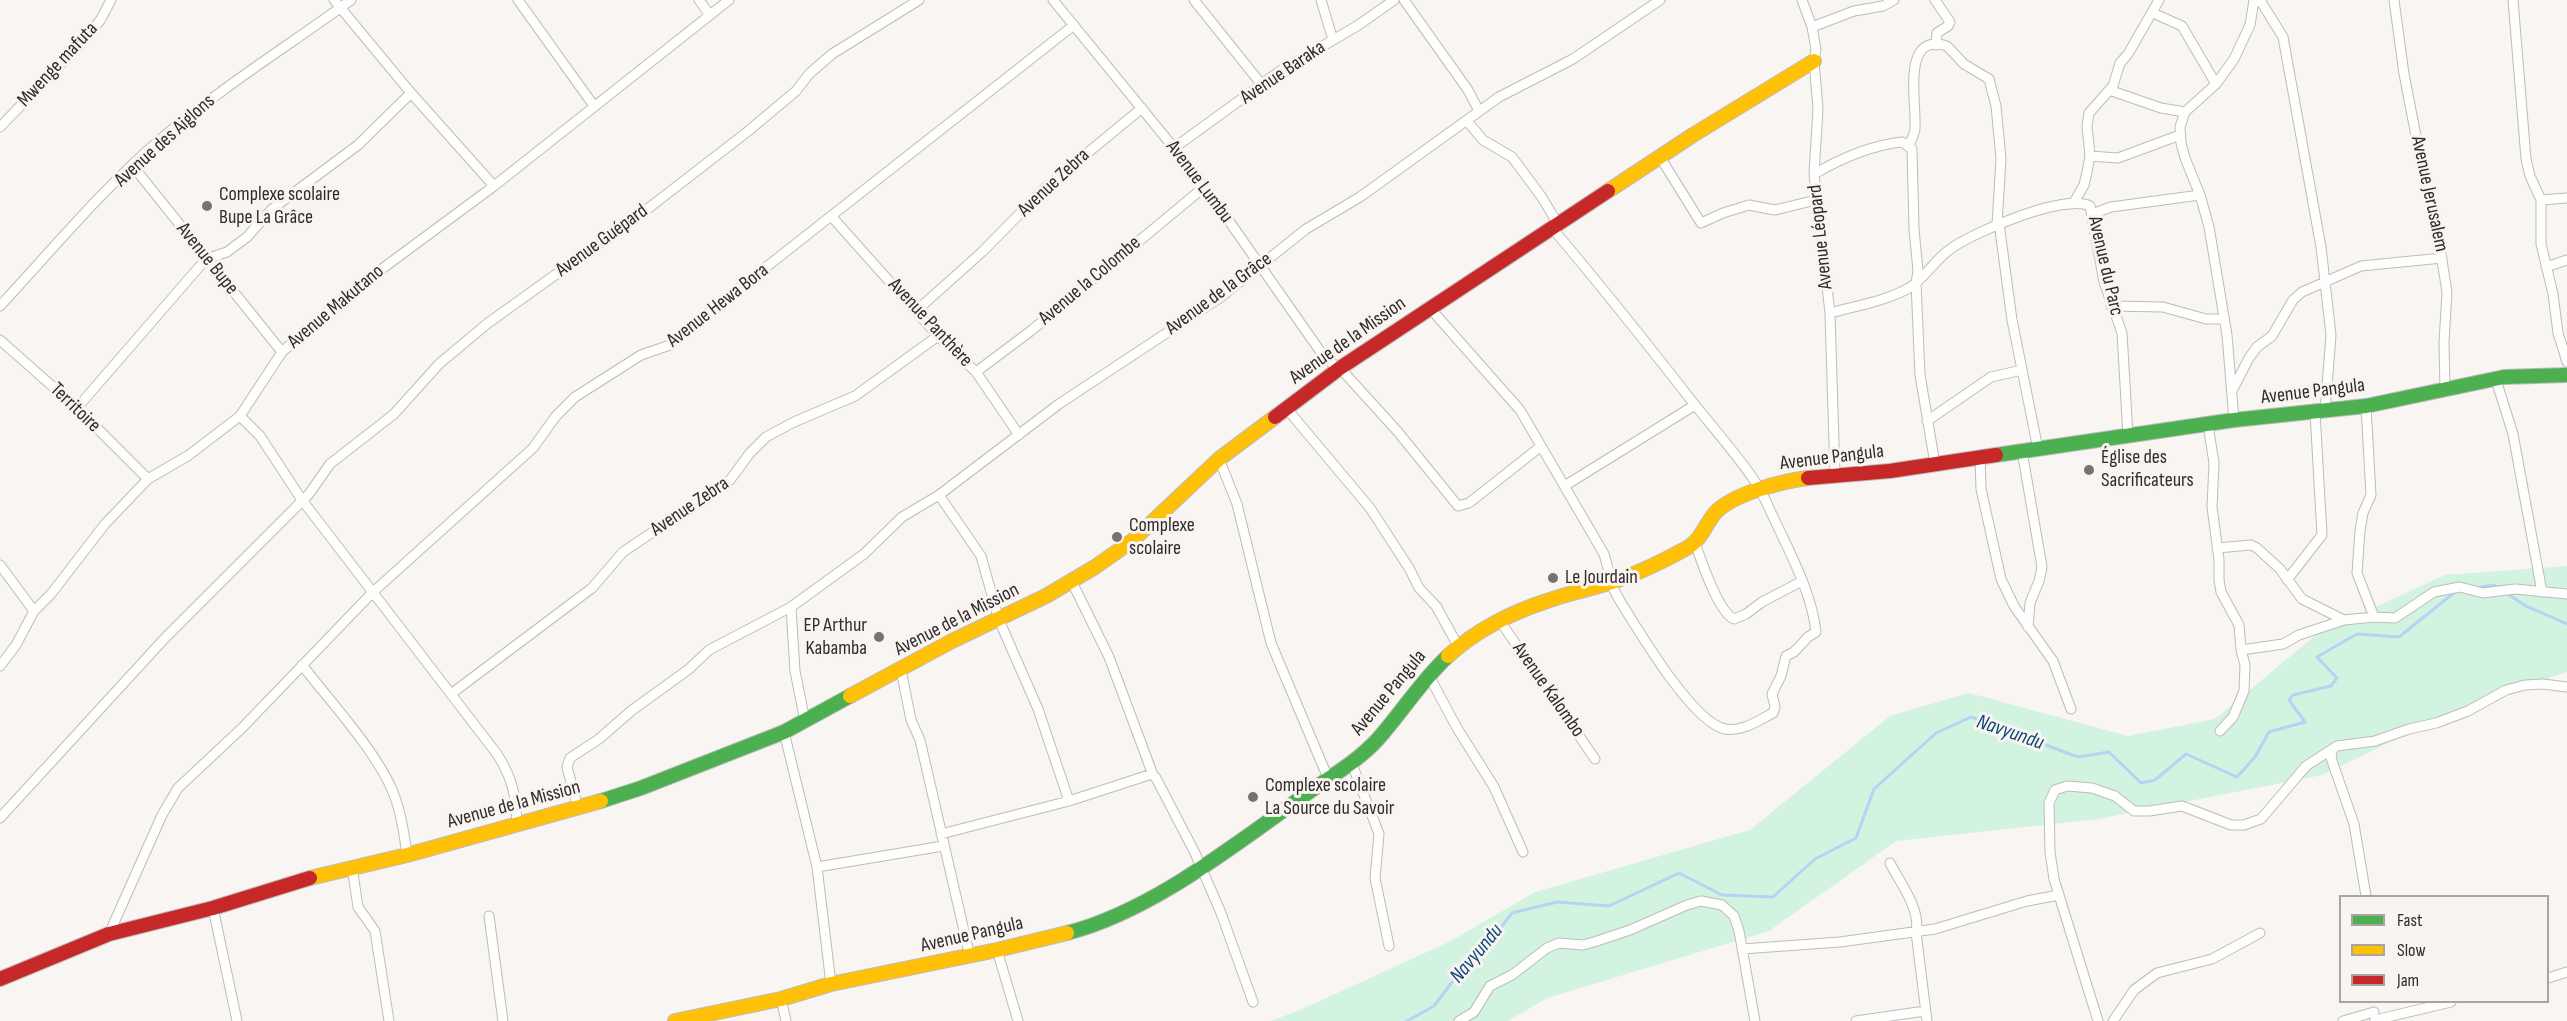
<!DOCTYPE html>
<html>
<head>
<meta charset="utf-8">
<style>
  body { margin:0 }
  #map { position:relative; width:2567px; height:1021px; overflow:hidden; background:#f8f5f3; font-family:"Sofia Sans Condensed",sans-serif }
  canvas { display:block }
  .legend { position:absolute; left:2339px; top:895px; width:210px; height:108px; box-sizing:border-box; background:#faf4f1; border:2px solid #a9a4a2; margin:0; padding:8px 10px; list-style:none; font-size:18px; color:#2f2d2c }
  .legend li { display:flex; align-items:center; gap:12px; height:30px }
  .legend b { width:30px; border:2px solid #a9a4a2 }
</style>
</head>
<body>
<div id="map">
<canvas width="2567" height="1021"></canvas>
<ul class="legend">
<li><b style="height:8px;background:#4caf50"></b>Fast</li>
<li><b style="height:8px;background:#ffc107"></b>Slow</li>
<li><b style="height:8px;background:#c62828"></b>Jam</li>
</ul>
</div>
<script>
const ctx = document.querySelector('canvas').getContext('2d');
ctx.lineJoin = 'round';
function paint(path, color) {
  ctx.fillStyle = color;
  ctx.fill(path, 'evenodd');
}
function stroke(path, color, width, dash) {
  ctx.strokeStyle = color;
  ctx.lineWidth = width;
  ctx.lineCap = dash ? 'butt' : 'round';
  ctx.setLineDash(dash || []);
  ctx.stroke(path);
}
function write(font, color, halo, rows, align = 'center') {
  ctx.font = font + ' "Sofia Sans Condensed",sans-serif';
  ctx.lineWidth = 6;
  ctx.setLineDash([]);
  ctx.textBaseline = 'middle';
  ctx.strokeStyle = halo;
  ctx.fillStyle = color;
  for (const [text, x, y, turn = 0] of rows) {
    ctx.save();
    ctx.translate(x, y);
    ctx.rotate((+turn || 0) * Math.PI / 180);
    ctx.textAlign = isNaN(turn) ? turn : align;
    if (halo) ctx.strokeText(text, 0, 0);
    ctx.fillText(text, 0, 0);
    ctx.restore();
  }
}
const green = new Path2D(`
  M2567 566V672L2469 704 2322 775 2098 819 1896 841 1769 931 1547 998 1508 1021H1271L1300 1010 1451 941 1535 892 1750 830 1890 716 1969 693 2128 736 2215 719 2317 634 2445 575Z`);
const stream = new Path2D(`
  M2476 588 2494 585 2498 588
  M2506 593 2526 606 2567 624
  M1407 1021 1434 1006 1465 965 1491 940 1512 913 1557 902 1609 906 1679 873 1722 895 1773 897 1815 859 1856 838 1874 789 1936 733 1971 717 2078 757 2109 752 2141 783 2155 780 2186 754 2237 777 2255 757 2269 732 2305 722 2289 700 2293 695 2331 686 2337 678 2317 657 2357 634 2399 637 2455 592`);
const street = new Path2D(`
  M334 0 411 93 494 186
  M518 0 594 106
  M699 0 710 15
  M1053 0 1174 148 1229 221 1320 351 1330 362 1340 368 1398 432 1458 506 1469 503 1540 447
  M1194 0 1262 85
  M1321 0 1333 40
  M1404 0 1468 90 1479 111
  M1802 0 1812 27 1816 49 1814 61 1818 109 1814 174 1830 313 1835 476
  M1935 0 1950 22 1948 26 1937 33 1936 45
  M2260 0 2283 37 2321 247 2331 335 2325 411
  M2394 0 2404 74 2424 177 2438 235 2447 292 2444 342 2445 390
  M2513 0 2526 159 2530 176 2541 200V244L2553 294 2558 333 2567 362
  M2153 13 2182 26 2216 84
  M1812 27 1854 11 1883 6 1894 0
  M2109 90 2161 108 2185 112
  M1467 121 1483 140 1512 157 1541 196 1558 224
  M0 127 87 37 101 19 111 0
  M1909 145C1911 140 1915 134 1915 128 1917 104 1900 31 1947 46L1964 64 1989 79 1996 106 2001 159 1997 224
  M1174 148 1280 71 1357 26 1394 0
  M2090 156 2118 158 2180 135
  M1660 157 1701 223 1723 213 1749 205 1775 210 1816 200
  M132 165 282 352
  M1814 174C1840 159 1873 145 1902 142L1912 149 1914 229 1918 271 1916 283 1920 375 1935 464
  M2541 200 2567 198
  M2073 204 2084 185 2087 172 2090 156 2087 126 2089 113 2113 86 2120 63 2128 54 2159 0
  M2092 214 2111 207 2200 195
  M832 217 938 336 976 372 1019 435
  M1999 223 2012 320 2038 449
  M2546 267 2567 260
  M0 306C52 250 104 187 162 138 222 87 288 46 351 0
  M2111 306 2163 307 2206 319H2224
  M1429 307 1520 410 1604 554 1614 590 1620 601C1638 630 1693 723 1725 729 1743 732 1759 720 1773 713L1775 707 1772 694 1781 676 1786 656 1794 652 1808 637 1816 632C1812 595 1793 559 1777 525 1769 509 1763 492 1752 477 1731 447 1706 420 1684 391 1641 336 1597 281 1552 228
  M916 311 982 252 1045 188 1142 108
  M1830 313C1855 306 1886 301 1909 288 1924 279 1934 261 1949 250 1971 233 2064 193 2090 206L2104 282 2122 333 2128 436
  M0 340 77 408 148 479
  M976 372 1032 330 1203 188
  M2496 380 2513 434 2542 592
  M2233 389 2249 358 2257 347 2272 336 2293 300 2302 292 2361 266 2442 258
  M2366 406 2371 495 2363 513 2360 531 2357 573 2374 617
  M77 408 206 259 227 252 247 237 272 209 358 145 411 93
  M1287 409 1370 508 1409 568 1419 588 1436 606 1458 646
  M240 416 260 436 302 500 497 754C512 777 516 796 517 823
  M2234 420 2227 335 2209 227 2200 195 2185 158 2181 143 2180 127 2185 112 2216 84 2234 59 2250 25 2254 0
  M1927 421 1991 377 2022 370
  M2208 425 2214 463 2212 507 2219 560V580L2221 592 2239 625 2241 650 2245 665 2244 691 2233 717 2220 731
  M2022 451 2042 567 2039 581 2030 603 2028 627
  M1980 457 1981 489 2001 579 2014 606 2053 661 2071 709
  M1219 459 1237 504 1271 643 1328 778
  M1566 485 1695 405
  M939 495 981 556 999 620 1038 709 1069 801
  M1695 543C1701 560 1718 612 1734 619L1746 614 1762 602 1802 581
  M2217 548 2251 545 2257 548 2280 569 2302 599 2344 620
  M0 565 34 611
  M2287 580 2322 535 2315 412
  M1072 582 1109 657 1153 775
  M791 607 795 671 805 721
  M1500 621 1595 759
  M2241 650 2283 644 2299 635 2344 620 2374 617 2395 618 2434 592 2460 587 2483 593 2515 589 2567 594
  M302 665C330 701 376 751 393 792 401 812 404 833 407 855
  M0 666 16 645 34 611 51 594 105 524 148 479 189 455 240 416 282 352 348 294 494 186 729 0
  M901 670 911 720 920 740 970 957
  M1428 674 1457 728 1494 787 1523 852
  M451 694 592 588 623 552 730 480 750 453 766 437 794 422 855 396 938 336
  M784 732 817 867 831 984
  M2332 751 2331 758 2354 824 2366 896
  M1352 764 1379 834 1375 878 1389 946
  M578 808 567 767 570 758 599 739 631 711 689 669 709 650 791 607 864 554 902 517 939 495 1059 404 1221 297 1306 229 1360 197 1499 97 1573 59 1660 0
  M0 818 165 638 309 494 330 464 394 414 439 364 488 323 650 207 747 132 796 91 809 74 832 54 919 0
  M941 834 1069 801 1152 774 1156 778 1195 853 1221 913 1253 1002
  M1890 863C1900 883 1921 909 1916 932L1927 1021
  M352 867 358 907 375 931 389 1021
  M817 867 943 846
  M213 908 237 1021
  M489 916 503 1021
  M109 934 162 815 178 788 242 728 373 592 533 448 556 416 575 397 641 355 670 345 690 327 1074 25
  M1742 949 1840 942 1935 929 2027 901 2059 895
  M997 950 1018 1021
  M2548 978 2567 972
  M781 999 786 1021
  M2375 1020 2451 1002
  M1459 1021 1474 1012 1490 986 1512 975 1547 948 1559 943 1583 945 1594 942 1630 930 1687 905 1701 901 1722 905 1734 916 1739 931 1755 1021
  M1856 1021 1925 1011
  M2098 1021 2054 879 2050 852 2049 803 2055 790 2067 786 2092 788 2115 796 2134 811H2149L2182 806 2231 825H2244L2261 819 2306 766 2337 746 2375 741 2409 729 2436 723 2468 711 2506 690 2525 685 2543 684 2567 687
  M2113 1021 2134 990 2157 973 2212 959 2260 933
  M2343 1021 2374 1012`);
const fast = new Path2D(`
  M1996 455 2234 420 2366 406 2504 377 2567 375
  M601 801 641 788 784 732 850 696
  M1067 933C1150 912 1233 846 1302 797 1328 778 1356 763 1378 739 1402 712 1421 681 1448 656`);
const slow = new Path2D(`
  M1608 191 1693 135 1814 61
  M1448 656C1475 631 1512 612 1547 601 1571 592 1597 588 1621 579 1643 571 1667 559 1687 548 1702 539 1705 525 1715 513 1732 494 1783 481 1808 478
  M850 696 952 641 1046 596 1095 567 1132 541 1219 459 1275 417
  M310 878 407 855 601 801
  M675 1021 781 999 831 984 997 950 1067 933`);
const jam = new Path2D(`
  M1275 417 1340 368 1608 191
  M1808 478 1890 471 1996 455
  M0 979 109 934 213 908 310 878`);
const markers = [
  [207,206,6,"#757372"],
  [2089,470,6,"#757372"],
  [1117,537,6,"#757372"],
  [1553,578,6,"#757372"],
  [879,637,6,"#757372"],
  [1253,797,6,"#757372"]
];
const streetNames = [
  ["Mwenge mafuta",58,65,-47],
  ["Avenue Baraka",1283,73,-34],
  ["Avenue des Aiglons",165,141,-42],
  ["Avenue Lumbu",1199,182,53],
  ["Avenue Zebra",1054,183,-43],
  ["Avenue Jerusalem",2429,194,78],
  ["Avenue Léopard",1821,237,-96],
  ["Avenue Guépard",602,241,-36],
  ["Avenue Bupe",207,259,51],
  ["Avenue du Parc",2105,266,77],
  ["Avenue la Colombe",1090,281,-40],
  ["Avenue de la Grâce",1219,294,-36],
  ["Avenue Hewa Bora",718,306,-38],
  ["Avenue Makutano",336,307,-40],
  ["Avenue Panthère",930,323,47],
  ["Avenue de la Mission",1348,341,-35],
  ["Avenue Pangula",2313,392,-7],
  ["Territoire",75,408,44],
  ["Avenue Pangula",1832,458,-7],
  ["Avenue Zebra",690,507,-34],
  ["Avenue de la Mission",957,620,-27],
  ["Avenue Kalombo",1548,690,55],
  ["Avenue Pangula",1389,693,-50],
  ["Avenue de la Mission",514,805,-15],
  ["Avenue Pangula",972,935,-13]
];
const poiNames = [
  ["Complexe scolaire",219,195],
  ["Bupe La Grâce",219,218],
  ["Église des",2101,458],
  ["Sacrificateurs",2101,481],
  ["Complexe",1129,526],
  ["scolaire",1129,549],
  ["Le Jourdain",1565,578],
  ["EP Arthur",867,626,"right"],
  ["Kabamba",867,649,"right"],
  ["Complexe scolaire",1265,786],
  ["La Source du Savoir",1265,809]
];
const waterNames = [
  ["Navyundu",2010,733,19],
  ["Navyundu",1477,954,-50]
];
paint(green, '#d2f3df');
stroke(stream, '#b6d3f4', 3);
stroke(street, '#bebcbb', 11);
stroke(fast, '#bebcbb', 16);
stroke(slow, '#bebcbb', 16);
stroke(jam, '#bebcbb', 16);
stroke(street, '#fefefd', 9);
stroke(fast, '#4caf50', 14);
stroke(slow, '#ffc107', 14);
stroke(jam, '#c62828', 14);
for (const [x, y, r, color] of markers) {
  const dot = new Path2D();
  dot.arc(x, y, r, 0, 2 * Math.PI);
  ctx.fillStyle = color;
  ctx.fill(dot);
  stroke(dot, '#faf4f1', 2);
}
write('20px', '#2f2d2c', '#faf4f1', streetNames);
write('20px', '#2f2d2c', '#faf4f1', poiNames, 'left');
write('italic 21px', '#0f487c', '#faf4f1', waterNames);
</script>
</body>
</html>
